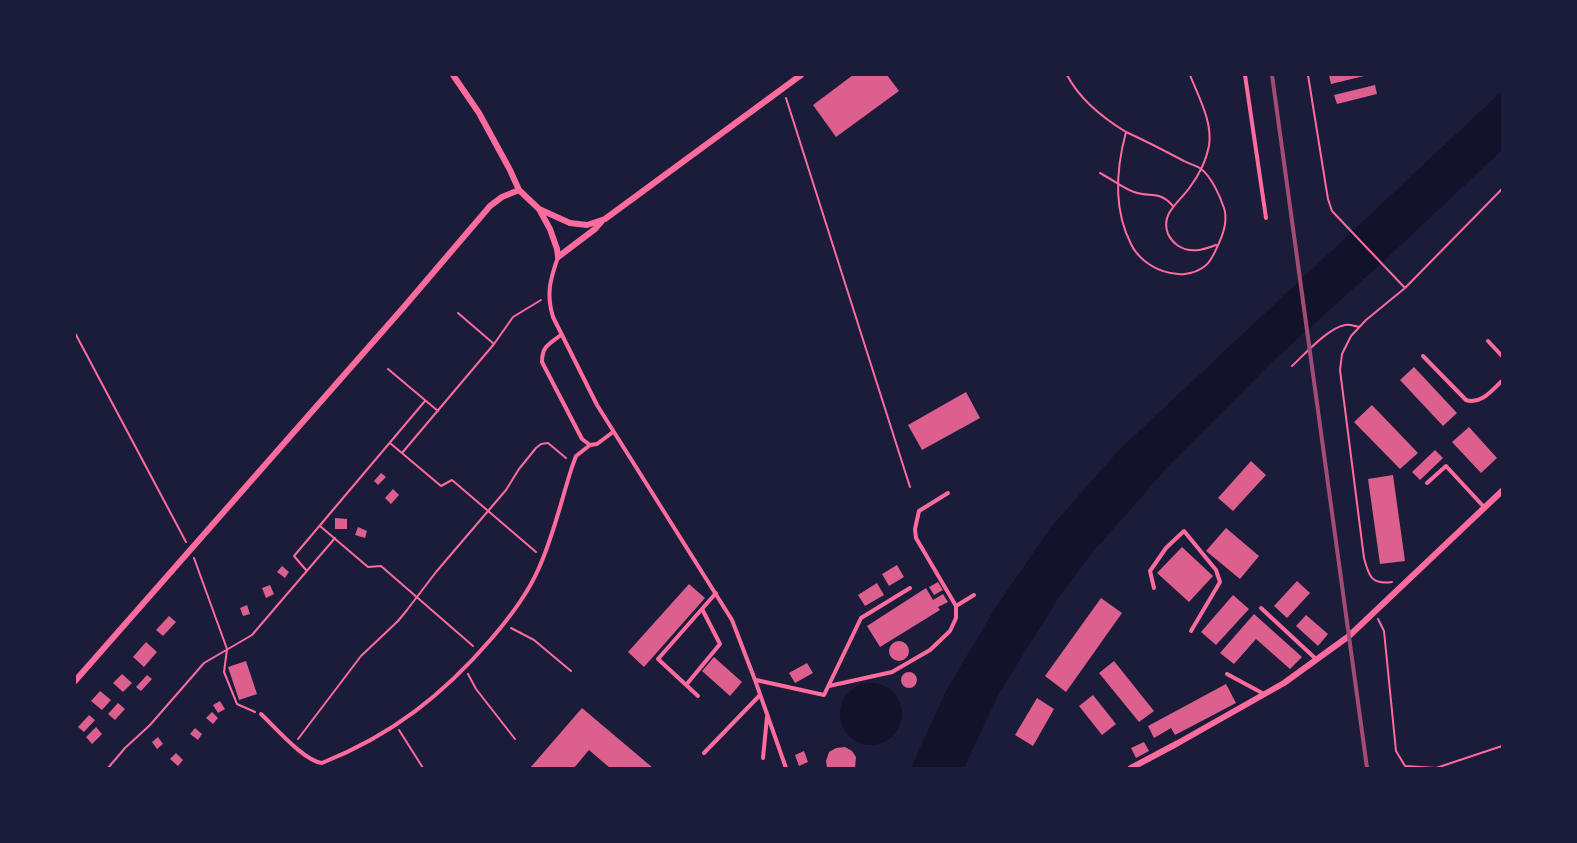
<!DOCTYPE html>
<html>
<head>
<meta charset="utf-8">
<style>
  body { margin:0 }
  #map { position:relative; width:1577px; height:843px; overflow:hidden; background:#1b1b3a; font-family:Arial,sans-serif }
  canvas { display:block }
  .frame { position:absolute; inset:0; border:76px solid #1b1b3a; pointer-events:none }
</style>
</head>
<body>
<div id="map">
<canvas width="1577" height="843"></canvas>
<div class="frame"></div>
</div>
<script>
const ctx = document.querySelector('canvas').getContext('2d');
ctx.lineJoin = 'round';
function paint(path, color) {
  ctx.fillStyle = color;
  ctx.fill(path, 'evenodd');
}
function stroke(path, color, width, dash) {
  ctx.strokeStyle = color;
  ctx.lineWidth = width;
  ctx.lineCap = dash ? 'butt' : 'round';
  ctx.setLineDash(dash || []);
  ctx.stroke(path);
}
const water = new Path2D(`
  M1502 91V150L1386 259 1274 360 1165 470 1092 553 1059 597 998 695 964 768H911L945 693 994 610 1051 527 1120 449Z
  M840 714a31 31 0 1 1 62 0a31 31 0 1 1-62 0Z`);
const building = new Path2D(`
  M853 75H887L899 91 836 137 813 105Z
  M1329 75H1364V76L1331 84Z
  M1375 85 1377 94 1337 104 1334 95Z
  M1414 367 1457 413 1443 426 1400 380Z
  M966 392 980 418 922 450 908 425Z
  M1372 405 1418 453 1400 469 1354 422Z
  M1469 427 1497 458 1481 473 1452 442Z
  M1435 450 1443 458 1420 480 1412 472Z
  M1251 461 1266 475 1233 511 1218 498Z
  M381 473 386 477 378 485 374 481Z
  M1393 475 1405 561 1380 564 1368 479Z
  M393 489 399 495 391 504 385 498Z
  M335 518 347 519V529H335Z
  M358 527 367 531 365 538 355 535Z
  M1226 528 1259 556 1240 579 1206 551Z
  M1182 547 1213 576 1189 602 1157 573Z
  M897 565 904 577 889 586 882 574Z
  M282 566 289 572 285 578 277 572Z
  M1297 581 1310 593 1287 618 1274 606Z
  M938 582 943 590 934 595 929 587Z
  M877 583 884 595 865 606 858 595Z
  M689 584 705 598 644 667 628 652Z
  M270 585 274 594 266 598 262 588Z
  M926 588 933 600 943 594 948 602 938 607 940 610 880 647 867 626Z
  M1233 595 1249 609 1216 645 1201 632Z
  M1101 598 1122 613 1066 692 1045 676Z
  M247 605 250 614 243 616 240 608Z
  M1254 614 1302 657 1290 669 1256 639 1234 664 1220 653Z
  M1306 615 1328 634 1318 646 1296 626Z
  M169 616 176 622 163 636 156 630Z
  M889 651a10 10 0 1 1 20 0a10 10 0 1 1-20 0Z
  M146 642 157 652 144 667 133 657Z
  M714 657 742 682 730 696 702 671Z
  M246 661 257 694 239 700 228 667Z
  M1114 661 1154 711 1139 722 1099 673Z
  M807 663 813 673 795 683 789 673Z
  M901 680a8 8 0 1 1 16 0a8 8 0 1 1-16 0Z
  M122 674 132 683 123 692 113 683Z
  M147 675 152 679 141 691 136 687Z
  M1226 684 1236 703 1175 735 1171 728 1154 738 1148 726Z
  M100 691 111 700 102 710 91 701Z
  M1093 695 1116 724 1102 735 1079 706Z
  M1037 698 1054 709 1033 746 1015 735Z
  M220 701 225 709 218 713 213 705Z
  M118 703 125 709 115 720 108 714Z
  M582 708 653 768H610L589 750 574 768H530Z
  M212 712 218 718 213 724 206 718Z
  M89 715 95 720 84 732 78 727Z
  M96 727 102 734 92 744 86 737Z
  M195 728 202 734 198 740 190 734Z
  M158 737 163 744 157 749 152 742Z
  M1144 742 1149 751 1136 758 1131 748Z
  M845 747 852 751 856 757 855 768H827L826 761 829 752 836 748Z
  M804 751 808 762 799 766 795 755Z
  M176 753 183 760 178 766 170 759Z`);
const path = new Path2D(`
  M1067 75C1080 100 1103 118 1126 132
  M1190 75C1198 96 1213 122 1209 146 1206 161 1199 175 1190 187 1179 203 1160 213 1168 234 1170 238 1173 242 1177 245 1190 254 1203 250 1216 245
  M1308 75 1326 187 1328 199 1332 211 1405 288
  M786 98 910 487
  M1126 132C1146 141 1165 151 1184 161 1189 164 1196 165 1201 169 1211 176 1220 196 1224 208 1228 220 1224 232 1219 243 1215 251 1212 261 1205 266 1181 285 1142 268 1131 244 1113 209 1116 169 1126 132Z
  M1100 173C1110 178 1124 189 1134 192 1151 198 1159 190 1173 206
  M75 333 186 542
  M494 344 513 317 541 300
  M1292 366C1305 354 1328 328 1345 325 1350 324 1354 326 1359 327
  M388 369 438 411
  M390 443 441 486 452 480 536 552
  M402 453 494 344 458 313
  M320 526 368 567 381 566 473 646
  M194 558 227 649 224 672 237 704 255 712
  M306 570 294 556 425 401
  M1392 582C1371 585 1369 576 1364 558L1340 370 1342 354 1351 336 1366 320 1405 288 1502 189
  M1378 619 1384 631 1396 751 1405 766 1436 768 1502 746
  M511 628 534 640 571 671
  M468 674 476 689 515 739
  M399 730 423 768
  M298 739 361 656 398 621 407 610 436 572 506 490 519 469 536 448 541 444 548 443 566 458
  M108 768 125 748 150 725 204 663 252 635 335 538`);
const service = new Path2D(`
  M1245 75 1266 218
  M558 257C550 280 546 294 553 317L597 405 732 620 755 680 786 768
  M561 335C549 344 542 346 542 362L582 439 590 445 597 444 613 432
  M1488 341 1502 356
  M1423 356 1466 400C1481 405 1492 390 1502 381
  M1427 483 1446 466 1484 507
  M1154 588 1150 571 1166 548 1184 531 1216 570 1220 582 1191 631
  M956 606 974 595
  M1261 608 1316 659
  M1227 674 1264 694
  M756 680 824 695 861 618 910 588
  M686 685 720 644 702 609
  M829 686 892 672 930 650 950 631 956 618V606L916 538 915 529 919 511 948 493
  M698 696 658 659 716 593
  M261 714C275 727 304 761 322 763 392 735 443 695 492 638 510 617 527 595 538 570 553 538 561 501 572 467L576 456 590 445
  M704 753 760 695
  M763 758 767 717`);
const minor = new Path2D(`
  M453 75 479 113 510 170 519 190 539 209 550 229 557 249 558 257 595 229 602 221
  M539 209 570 223 587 225 605 219 801 75
  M75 681 403 308 490 206 502 197 519 190
  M1131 768 1178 743 1284 683 1349 636 1502 491`);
const rail = new Path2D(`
  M1272 75 1367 768`);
paint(water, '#12122b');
paint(building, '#dd5f8e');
stroke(path, '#ff6b9d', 2);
stroke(service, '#ff6b9d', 4);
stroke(minor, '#ff6b9d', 6);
stroke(rail, '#a44b75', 4);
</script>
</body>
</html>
